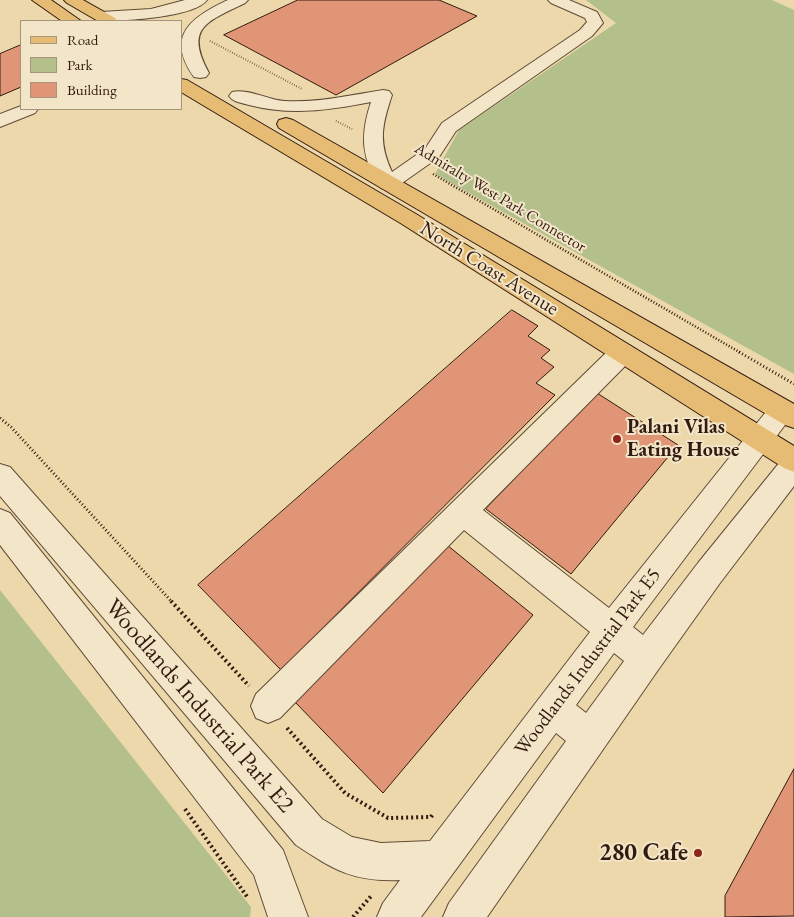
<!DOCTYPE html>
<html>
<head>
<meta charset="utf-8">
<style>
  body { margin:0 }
  #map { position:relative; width:794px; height:917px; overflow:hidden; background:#ecd8aa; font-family:"EB Garamond",serif }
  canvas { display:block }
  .legend { position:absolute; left:20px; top:20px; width:162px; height:90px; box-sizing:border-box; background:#f3e6c8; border:1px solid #a6947e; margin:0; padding:6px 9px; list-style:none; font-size:15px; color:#321a10 }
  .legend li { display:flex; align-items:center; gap:10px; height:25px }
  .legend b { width:25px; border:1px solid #a6947e }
</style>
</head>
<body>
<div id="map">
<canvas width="794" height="917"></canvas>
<ul class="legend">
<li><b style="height:6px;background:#e6bc75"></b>Road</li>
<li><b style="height:14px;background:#b3c08c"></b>Park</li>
<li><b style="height:14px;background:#e09576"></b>Building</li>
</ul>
</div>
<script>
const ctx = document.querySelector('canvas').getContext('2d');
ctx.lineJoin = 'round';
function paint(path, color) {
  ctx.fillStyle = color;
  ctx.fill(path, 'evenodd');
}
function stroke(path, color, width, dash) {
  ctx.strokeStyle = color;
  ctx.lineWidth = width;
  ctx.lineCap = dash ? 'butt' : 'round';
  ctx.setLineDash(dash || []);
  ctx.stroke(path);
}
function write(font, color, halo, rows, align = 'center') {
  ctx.font = font + ' "EB Garamond",serif';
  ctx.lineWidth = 4;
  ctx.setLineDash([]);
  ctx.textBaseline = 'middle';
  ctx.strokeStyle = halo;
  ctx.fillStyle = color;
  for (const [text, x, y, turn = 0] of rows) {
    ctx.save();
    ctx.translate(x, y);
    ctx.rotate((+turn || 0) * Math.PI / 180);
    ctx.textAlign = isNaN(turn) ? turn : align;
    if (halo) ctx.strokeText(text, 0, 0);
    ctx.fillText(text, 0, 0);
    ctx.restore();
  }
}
const green = new Path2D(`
  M586 0H772L794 10V374L435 174 459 130 616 23Z
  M0 590 251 907 250 917H0Z`);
const building = new Path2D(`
  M298 0H439L477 16 336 95 224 35Z
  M21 45V87L0 96V54Z
  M512 310 538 326 528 336 550 350 541 358 554 367 536 383 555 395 281 670 198 585Z
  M597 393 678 445 571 574 486 509Z
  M447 545 533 615 383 793 295 702Z
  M794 769V916L725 917V896Z`);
const pathFar3 = new Path2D(`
  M210 41 302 89
  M336 121 352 129`);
const pathFar2 = new Path2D(`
  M433 174 741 353`);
const pathFar1 = new Path2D(`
  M739 352 794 384
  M0 418 11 427 172 602`);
const path = new Path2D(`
  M171 601 249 686
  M287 728 345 793 388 818 431 817 433 814
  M185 809 248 898
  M353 917 372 895`);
const minor = new Path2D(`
  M185 0H207C194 18 120 21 99 21L93 17 95 14 101 12 151 9Z
  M228 0H248L245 3C207 22 184 27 209 73L206 77 200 78 194 77C165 36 191 17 228 0Z
  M548 0H569L597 12 603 23 592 36 456 131 439 157 395 188 388 190 381 188C361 159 360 135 371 102 330 110 291 116 249 105 242 103 233 102 229 96L232 92C248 88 268 100 285 101 318 103 351 95 383 90L389 91 392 95C382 125 378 142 392 172L425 149 442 123 580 30 587 22 585 18 551 3Z
  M21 106V109H38L35 113 0 127V114Z
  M622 344 631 346 634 353 631 360 483 510 609 608 773 403 782 399 791 403 794 408 791 417 633 627 643 635 698 563 784 457 794 453V486L720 583 658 670 487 917H443L449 903 566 741 556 733 421 917H377L383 903 400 880C353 882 334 870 296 845L0 496V464L10 467 322 819 352 837 381 843 430 841 590 632 464 530 280 718 268 723 256 718 251 706 256 694 613 346ZM614 653 624 661 586 713 576 705Z
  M0 509 10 513 283 850 308 917H268L254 875 0 545Z`);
const major = new Path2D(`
  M32 0H51L81 21H62Z
  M64 0H83L115 18 117 21H98L67 3Z
  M181 79 187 80 416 214 794 446V472L784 468 402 224 181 92Z
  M286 118 293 120 794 404V428L785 425 279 128 277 124 279 120Z`);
const markers = [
  [617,439,5,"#8f2418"],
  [698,853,5,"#8f2418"]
];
const farStreetnames = [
  ["Admiralty West Park Connector",500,198,31]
];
const streetNames = [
  ["North Coast Avenue",489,269,32],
  ["Woodlands Industrial Park E5",588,662,-53]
];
const poiNames = [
  ["Palani Vilas",627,428],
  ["Eating House",627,451]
];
const nearStreetnames = [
  ["Woodlands Industrial Park E2",199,706,49]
];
const nearPoinames = [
  ["280 Cafe",688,853]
];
paint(green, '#b3c08c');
paint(building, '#e09576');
stroke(building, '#321a10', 1);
stroke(minor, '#604a36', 2);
stroke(major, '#321a10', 2);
stroke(pathFar3, '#321a10', 2, [0.5, 2]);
stroke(pathFar2, '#321a10', 2.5, [1, 2]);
stroke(pathFar1, '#321a10', 3, [1, 2.5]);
stroke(path, '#321a10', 4, [2, 3]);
paint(minor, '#f3e6c8');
paint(major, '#e6bc75');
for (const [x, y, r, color] of markers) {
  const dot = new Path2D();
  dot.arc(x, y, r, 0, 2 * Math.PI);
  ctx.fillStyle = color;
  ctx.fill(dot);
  stroke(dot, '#f3e6c8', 2);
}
write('16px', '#321a10', '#f3e6c8', farStreetnames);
write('20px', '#321a10', '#f3e6c8', streetNames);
write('bold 20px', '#321a10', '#f3e6c8', poiNames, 'left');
write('24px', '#321a10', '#f3e6c8', nearStreetnames);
write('bold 24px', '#321a10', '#f3e6c8', nearPoinames, 'right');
</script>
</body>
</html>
